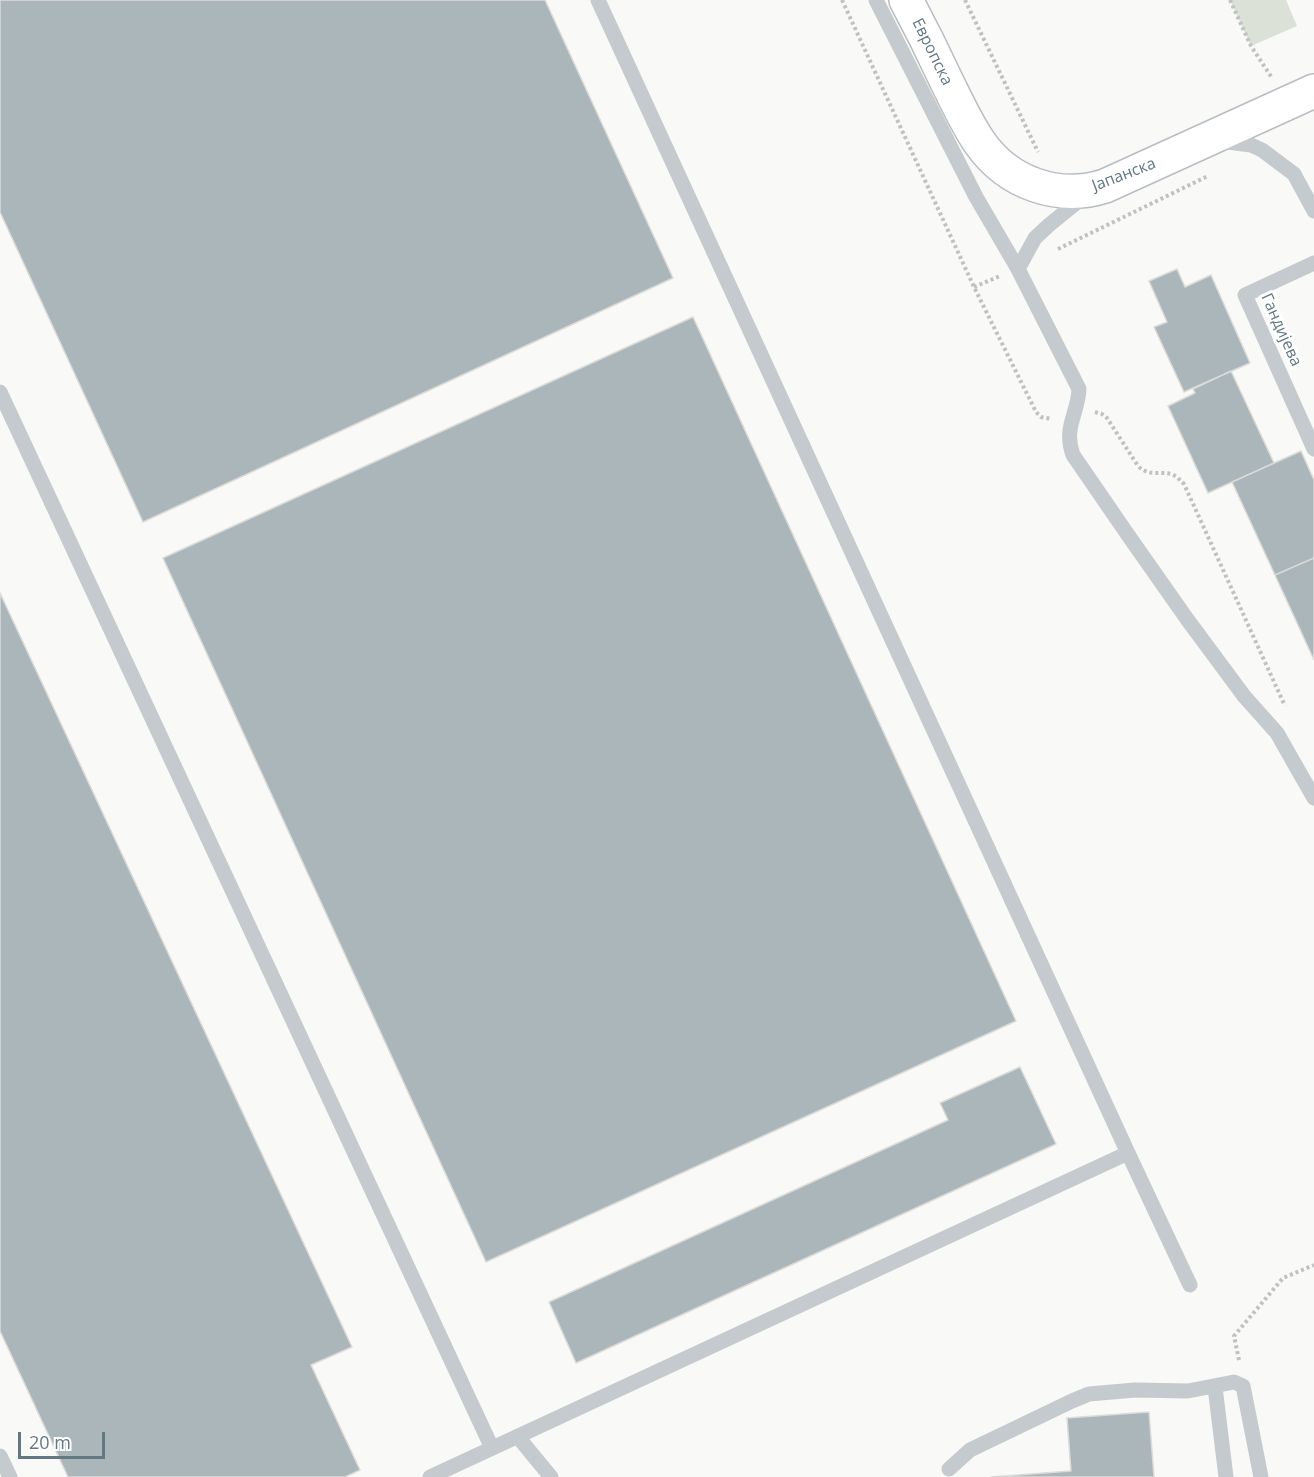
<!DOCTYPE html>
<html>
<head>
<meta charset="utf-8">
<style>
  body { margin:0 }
  #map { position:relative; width:1314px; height:1477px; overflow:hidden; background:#f9f9f7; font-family:"Open Sans",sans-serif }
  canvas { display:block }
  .scale { position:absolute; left:18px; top:1432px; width:87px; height:27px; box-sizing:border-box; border:3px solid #637883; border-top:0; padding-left:8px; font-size:18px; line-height:21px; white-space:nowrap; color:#637883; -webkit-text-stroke:4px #fff; paint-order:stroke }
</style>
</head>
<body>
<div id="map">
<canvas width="1314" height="1477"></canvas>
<div class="scale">20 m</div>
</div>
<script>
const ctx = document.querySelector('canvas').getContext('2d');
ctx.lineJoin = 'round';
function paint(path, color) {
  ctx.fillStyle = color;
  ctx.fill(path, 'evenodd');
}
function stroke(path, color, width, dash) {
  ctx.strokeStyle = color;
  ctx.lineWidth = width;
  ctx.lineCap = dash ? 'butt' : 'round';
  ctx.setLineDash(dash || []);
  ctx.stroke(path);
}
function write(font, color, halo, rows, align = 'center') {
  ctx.font = font + ' "Open Sans",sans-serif';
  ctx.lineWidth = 6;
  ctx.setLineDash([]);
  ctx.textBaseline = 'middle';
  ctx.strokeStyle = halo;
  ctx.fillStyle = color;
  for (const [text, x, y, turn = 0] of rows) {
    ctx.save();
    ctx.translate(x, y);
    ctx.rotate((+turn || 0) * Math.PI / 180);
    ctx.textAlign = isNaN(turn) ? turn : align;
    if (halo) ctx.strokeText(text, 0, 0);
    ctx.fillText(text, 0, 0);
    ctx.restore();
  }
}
const green = new Path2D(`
  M1230 0H1286L1297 26 1251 46Z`);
const building = new Path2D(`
  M0 0H545L673 278 143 522 0 212Z
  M1177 269 1185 287 1211 275 1250 363 1184 392 1154 327 1167 322 1149 281Z
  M693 317 1016 1021 486 1262 163 558Z
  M1231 371 1274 463 1208 493 1168 406 1195 393 1193 389Z
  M1301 451 1314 480V558L1275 575 1232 482Z
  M1314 558V660L1275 575Z
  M0 593 352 1347 311 1365 360 1470 345 1477H68L0 1331Z
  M1020 1067 1056 1144 576 1363 549 1302 948 1120 940 1103Z
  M1149 1412 1154 1477H991L1071 1471 1067 1418Z`);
const path = new Path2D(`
  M842 0 974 287 1036 412 1041 417 1052 419
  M965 0 1038 152
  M1230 0 1251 46 1272 78
  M1058 249 1208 176
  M974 287 1000 276
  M1095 412 1102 414 1107 418 1138 466C1151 479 1164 468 1177 477 1179 479 1181 481 1184 484L1285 706
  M1239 1360 1234 1336 1283 1278 1314 1265`);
const lane = new Path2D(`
  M598 0 1128 1153 1190 1285
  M876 0 976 197 1018 269 1079 389C1078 414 1063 428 1073 455L1128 535 1187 619 1244 696 1277 733 1314 798
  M1219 141 1251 145 1262 150 1294 174 1314 211
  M1314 263 1245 295 1314 449
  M1018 269 1035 238 1049 225 1086 195
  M0 392 492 1448
  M1215 1387 1226 1477
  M518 1437 551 1477
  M0 1456 10 1477
  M949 1469 970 1450 1072 1401 1089 1394 1135 1390 1188 1391 1234 1382 1243 1386 1261 1477
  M430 1477 1128 1153`);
const secondary = new Path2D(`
  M906 0C920 26 933 52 945 78 956 100 966 123 980 143 1008 183 1058 201 1105 186L1314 91`);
const streetNames = [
  ["Европска",932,52,64],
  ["Јапанска",1124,175,-21],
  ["Гандијева",1281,330,66]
];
paint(green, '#dce1d7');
paint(building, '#abb6ba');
stroke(building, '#dbdbd9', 1.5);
stroke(secondary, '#b7bec1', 36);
stroke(path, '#bec2c4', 4, [3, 3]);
stroke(lane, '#c4cacd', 15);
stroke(secondary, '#fff', 33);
write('16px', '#637883', '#fff', streetNames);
</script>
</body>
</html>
